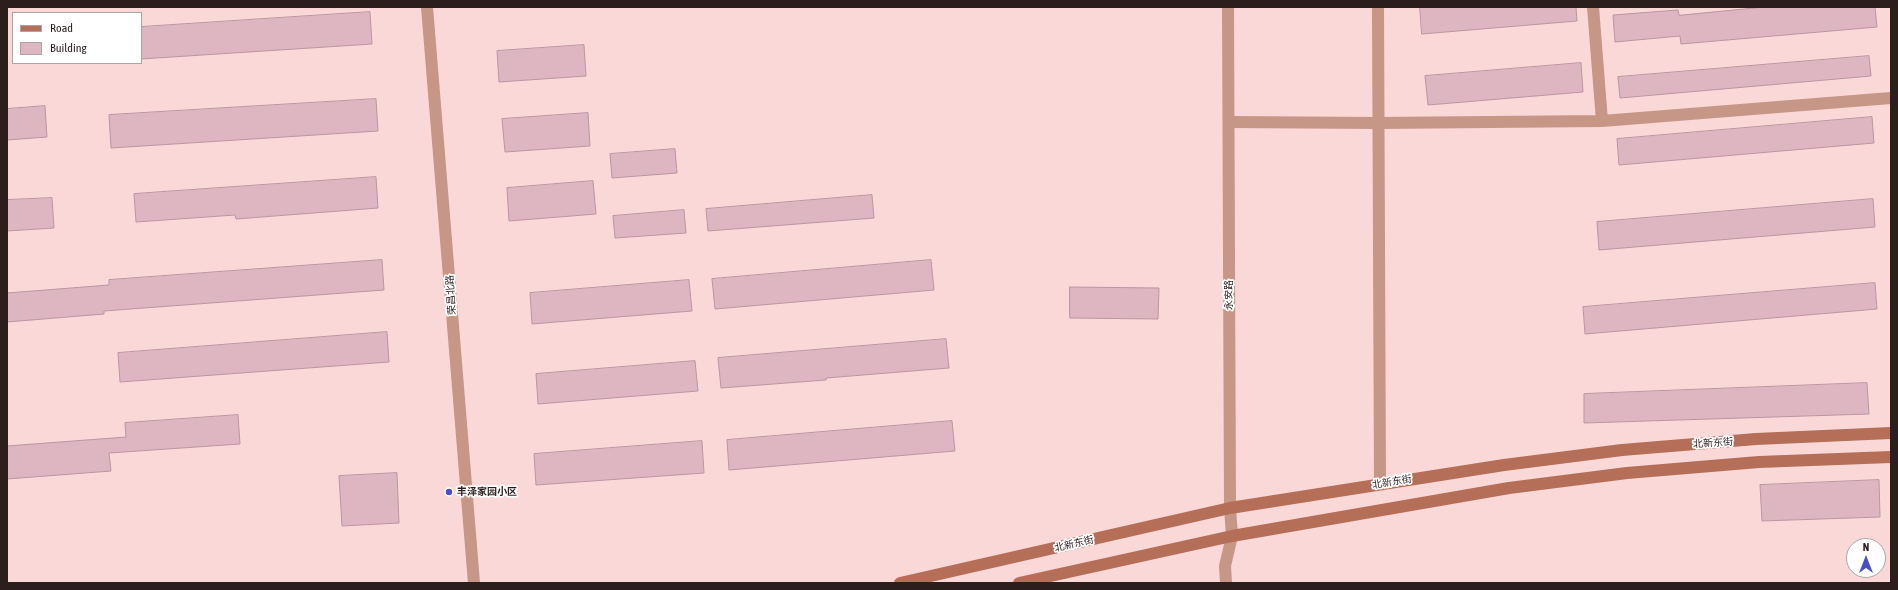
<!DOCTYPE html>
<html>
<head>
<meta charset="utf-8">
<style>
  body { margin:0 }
  #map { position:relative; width:1898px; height:590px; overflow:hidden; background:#fad8d8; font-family:"Asap Condensed",sans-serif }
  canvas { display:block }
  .frame { position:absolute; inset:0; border:8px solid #2d1e1e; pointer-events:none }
  .legend { position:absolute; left:12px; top:12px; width:130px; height:52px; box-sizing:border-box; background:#fff; border:1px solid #aba5a5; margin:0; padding:5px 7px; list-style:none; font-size:12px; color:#2d1e1e }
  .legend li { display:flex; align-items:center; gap:8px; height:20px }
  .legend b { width:20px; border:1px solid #aba5a5 }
  .north { position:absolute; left:1846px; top:538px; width:40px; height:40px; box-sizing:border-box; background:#fff; border:1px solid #aba5a5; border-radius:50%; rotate:0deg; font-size:11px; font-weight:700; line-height:16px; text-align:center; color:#2d1e1e }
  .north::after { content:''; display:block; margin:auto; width:14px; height:18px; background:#4b4ec4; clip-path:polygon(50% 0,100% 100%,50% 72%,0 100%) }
</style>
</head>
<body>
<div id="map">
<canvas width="1898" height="590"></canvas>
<div class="frame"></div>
<ul class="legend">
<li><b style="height:5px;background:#b56f59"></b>Road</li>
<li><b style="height:11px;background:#ddb6c2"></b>Building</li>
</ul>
<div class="north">N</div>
</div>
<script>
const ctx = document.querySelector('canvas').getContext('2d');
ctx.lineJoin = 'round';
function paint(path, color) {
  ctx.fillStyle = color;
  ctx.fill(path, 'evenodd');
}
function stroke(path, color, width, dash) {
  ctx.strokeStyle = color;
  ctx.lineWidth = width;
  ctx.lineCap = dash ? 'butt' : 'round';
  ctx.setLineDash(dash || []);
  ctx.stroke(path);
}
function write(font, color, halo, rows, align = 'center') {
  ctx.font = font + ' "Asap Condensed","Noto Sans SC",sans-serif';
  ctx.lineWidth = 3.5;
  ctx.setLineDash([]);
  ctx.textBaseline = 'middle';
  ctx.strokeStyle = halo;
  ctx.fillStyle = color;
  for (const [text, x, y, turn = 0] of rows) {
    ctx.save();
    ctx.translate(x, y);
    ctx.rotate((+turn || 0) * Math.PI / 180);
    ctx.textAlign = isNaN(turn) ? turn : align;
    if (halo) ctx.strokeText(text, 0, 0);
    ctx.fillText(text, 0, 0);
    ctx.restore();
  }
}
const building = new Path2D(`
  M1420 7H1576L1577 21 1422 34Z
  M1765 7H1875L1877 27 1681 44 1680 36 1615 42 1613 15 1678 10 1679 15Z
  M370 12 372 44 141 59V27Z
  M584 45 586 76 499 82 497 51Z
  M1869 56 1871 76 1620 98 1618 77Z
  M1581 63 1583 92 1428 105 1425 76Z
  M376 99 378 131 111 148 109 115Z
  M45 106 47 137 7 140V109Z
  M588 113 590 146 505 152 502 119Z
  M1872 117 1874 143 1619 165 1617 139Z
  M675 149 677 173 612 178 610 154Z
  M376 177 378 208 236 219 235 215 136 222 134 194Z
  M593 181 596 214 509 221 507 188Z
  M872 195 874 218 708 231 706 209Z
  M52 198 54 228 7 231V200Z
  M1873 199 1875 227 1599 250 1597 222Z
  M684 210 686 233 615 238 613 216Z
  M382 260 384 290 104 311V314L7 322V293L109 285V280Z
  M931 260 934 290 715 309 712 279Z
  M689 280 692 311 532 324 530 293Z
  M1875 283 1877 309 1585 334 1583 307Z
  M1070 287 1159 288 1158 319 1070 318Z
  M387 332 389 362 120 382 118 353Z
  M946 339 949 368 826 378V380L721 388 718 358Z
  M695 361 698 391 538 404 536 374Z
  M1867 383 1869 414 1584 423V394Z
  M238 415 240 444 109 453 111 471 7 479V446L126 437 125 423Z
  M952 421 955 451 729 470 727 440Z
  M702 441 704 473 536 485 534 454Z
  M397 473 399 523 342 526 339 476Z
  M1879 480 1880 517 1762 521 1760 485Z`);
const minor = new Path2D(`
  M1378 7 1380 484
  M1593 7 1602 121
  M1229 122 1377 123 1602 121 1891 98`);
const tertiary = new Path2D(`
  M427 7 474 583
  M1226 583 1225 566 1232 536 1230 508 1228 7`);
const secondary = new Path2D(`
  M900 583 1230 508 1504 465 1622 450 1756 439 1891 433
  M1019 583 1232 536 1509 488 1627 473 1759 462 1891 457`);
const markers = [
  [449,492,4,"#4b4ec4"]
];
const streetNames = [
  ["荣昌北路",451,295,-94],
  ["永安路",1229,295,-90],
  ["北新东街",1713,443,-4],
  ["北新东街",1392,482,-9],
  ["北新东街",1074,544,-13]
];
const poiNames = [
  ["丰泽家园小区",457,492]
];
paint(building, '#ddb6c2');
stroke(building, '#bb95a1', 1);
stroke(minor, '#c69686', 12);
stroke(tertiary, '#c69686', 12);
stroke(secondary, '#b56f59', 12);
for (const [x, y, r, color] of markers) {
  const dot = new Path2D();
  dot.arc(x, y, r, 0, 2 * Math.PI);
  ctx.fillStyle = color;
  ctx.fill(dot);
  stroke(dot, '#fff', 1.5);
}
write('10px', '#2d1e1e', '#fff', streetNames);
write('bold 10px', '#2d1e1e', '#fff', poiNames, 'left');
</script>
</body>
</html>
